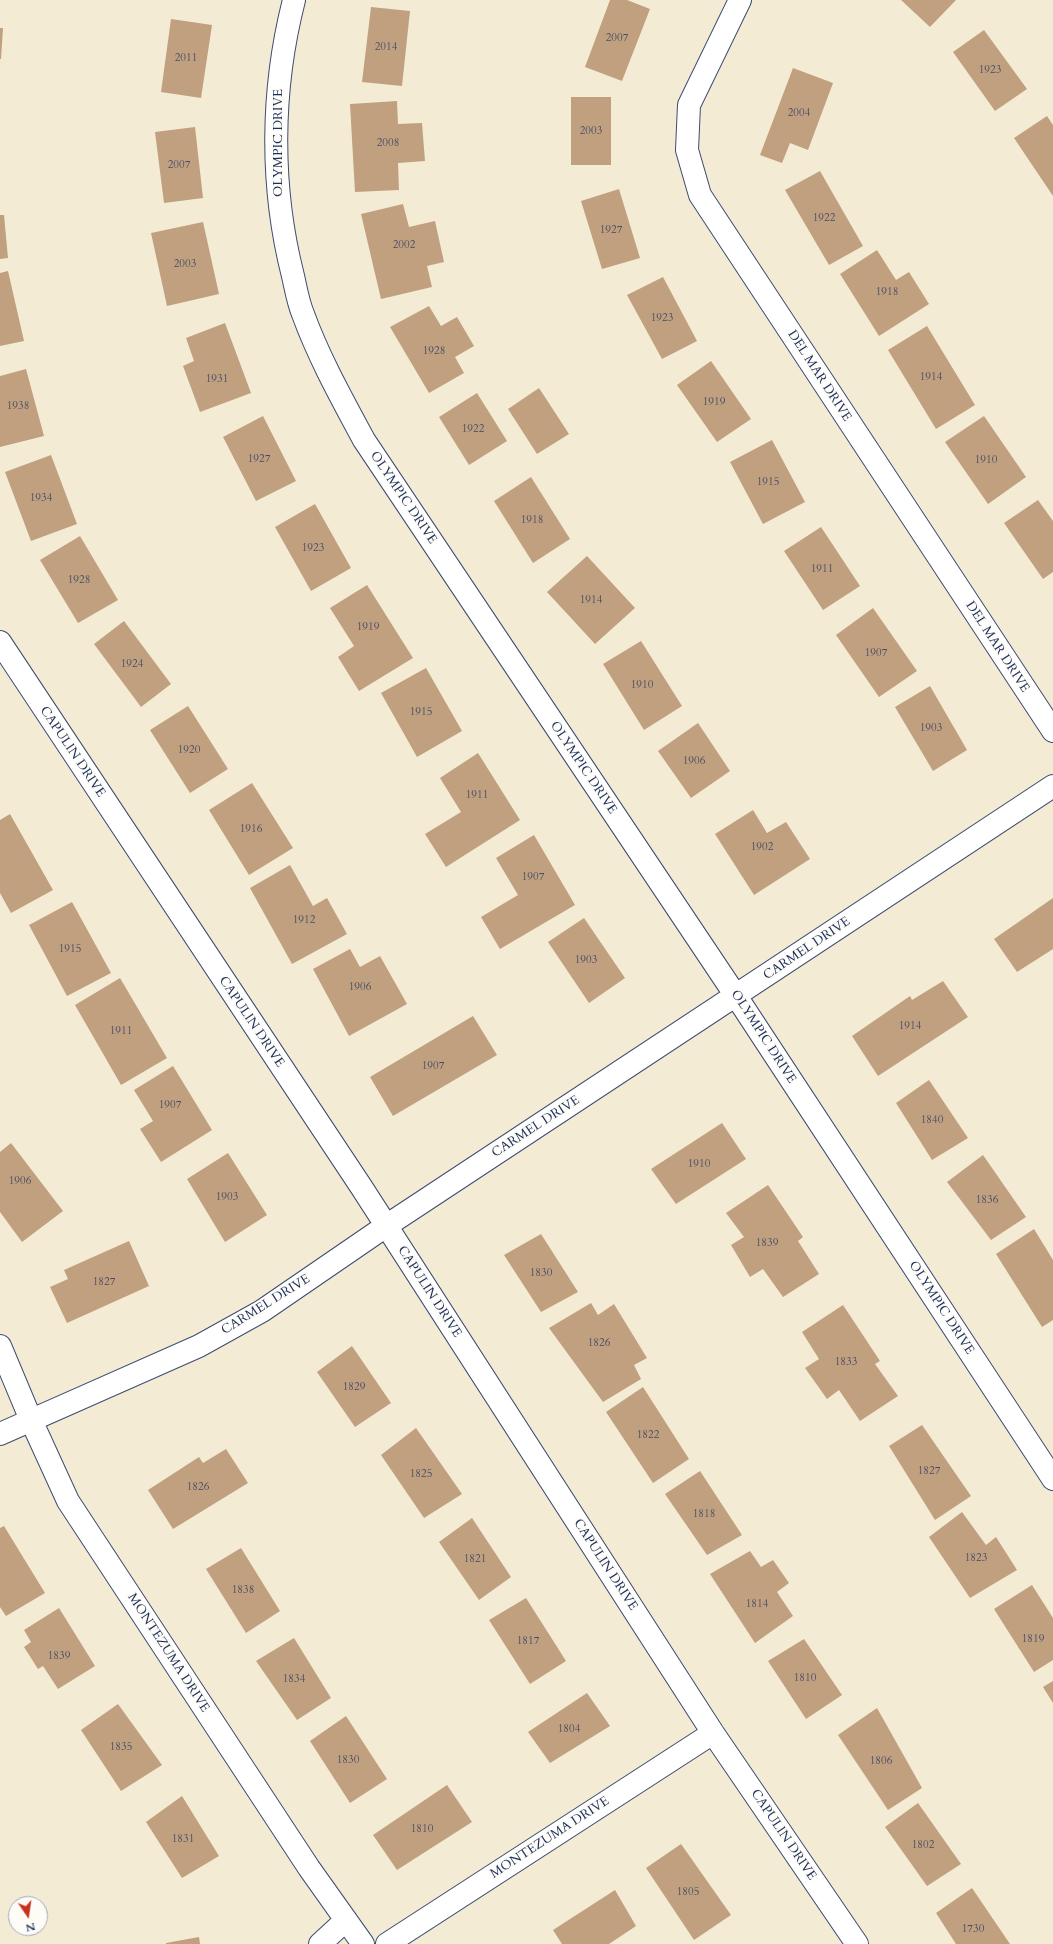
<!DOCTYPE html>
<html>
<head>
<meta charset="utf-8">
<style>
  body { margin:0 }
  #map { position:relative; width:1053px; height:1944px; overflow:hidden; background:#f4ebd5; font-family:Cardo,serif }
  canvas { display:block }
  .north { position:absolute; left:8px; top:1896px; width:40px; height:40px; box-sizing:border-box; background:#fdfcf7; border:1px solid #a3aaba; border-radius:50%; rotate:167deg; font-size:11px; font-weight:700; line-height:16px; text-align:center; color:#1b2f5e }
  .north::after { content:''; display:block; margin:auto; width:14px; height:18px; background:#c8321e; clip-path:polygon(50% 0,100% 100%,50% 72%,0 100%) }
</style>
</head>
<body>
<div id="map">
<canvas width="1053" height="1944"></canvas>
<div class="north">N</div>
</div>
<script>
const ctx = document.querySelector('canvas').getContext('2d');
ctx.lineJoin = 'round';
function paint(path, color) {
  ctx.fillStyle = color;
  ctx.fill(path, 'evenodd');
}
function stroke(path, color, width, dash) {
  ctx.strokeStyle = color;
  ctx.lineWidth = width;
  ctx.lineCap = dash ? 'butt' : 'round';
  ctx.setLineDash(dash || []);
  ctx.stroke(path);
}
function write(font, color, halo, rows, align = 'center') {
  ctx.font = font + ' Cardo,serif';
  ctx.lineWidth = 4;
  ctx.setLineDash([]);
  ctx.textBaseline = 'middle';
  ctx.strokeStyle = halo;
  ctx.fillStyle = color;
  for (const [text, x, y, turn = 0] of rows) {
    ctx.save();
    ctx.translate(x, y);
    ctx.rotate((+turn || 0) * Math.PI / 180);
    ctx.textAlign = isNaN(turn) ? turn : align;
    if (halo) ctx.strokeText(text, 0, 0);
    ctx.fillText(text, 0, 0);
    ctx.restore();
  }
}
const building = new Path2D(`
  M610 0H627L650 9 622 81 585 67Z
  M901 0H956L930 27Z
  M371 7 410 11 402 86 362 82Z
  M171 19 212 25 201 98 161 92Z
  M0 28H3L1 59H0Z
  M984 30 1027 89 995 111 953 52Z
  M793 68 833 83 808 150 790 143 782 163 760 155Z
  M571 97H611V165H571Z
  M397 101 398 124 422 123 425 161 398 163 399 190 355 192 350 104Z
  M1047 116 1053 125V196L1014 138Z
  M195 127 203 198 164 203 155 132Z
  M820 171 863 246 829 265 785 190Z
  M619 189 640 258 602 269 581 201Z
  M403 204 409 227 435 221 444 262 427 266 432 287 381 299 361 214Z
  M0 215H4L8 258 0 259Z
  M203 222 219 294 167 306 151 233Z
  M877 250 896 280 909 272 929 304 879 336 840 274Z
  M8 271 24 341 0 346V273Z
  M663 277 697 341 662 359 627 295Z
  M429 306 441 326 457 317 474 346 455 357 464 373 429 393 390 327Z
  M225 323 251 393 200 412 183 366 194 361 186 338Z
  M927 326 975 405 936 429 888 350Z
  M711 361 751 419 717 442 677 385Z
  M26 369 44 436 0 447V376Z
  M539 388 569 434 537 454 508 409Z
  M477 393 507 441 469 465 439 417Z
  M263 416 296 481 256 501 223 437Z
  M984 416 1026 477 988 504 945 442Z
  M772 440 805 502 763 524 730 462Z
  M51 455 77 524 31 541 5 472Z
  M531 477 570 539 533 563 494 501Z
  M1038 500 1053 521V572L1043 579 1004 523Z
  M315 504 351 568 311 591 275 527Z
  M821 527 860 586 823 610 784 551Z
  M80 536 118 600 78 623 40 560Z
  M587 556 635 608 595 644 547 592Z
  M367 585 413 658 359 691 338 657 354 646 330 608Z
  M873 608 917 671 879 697 836 635Z
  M124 621 171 684 141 707 94 644Z
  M641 641 682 706 644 730 603 664Z
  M426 668 462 731 417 757 381 693Z
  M930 686 967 750 933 771 895 707Z
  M188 706 228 769 190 793 150 730Z
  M698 723 730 771 691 798 658 751Z
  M478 753 520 820 446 867 425 834 461 812 440 778Z
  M252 783 293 848 249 875 209 810Z
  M753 810 767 833 786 822 810 859 754 895 715 834Z
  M10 814 53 890 11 913 0 893V820Z
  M534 835 575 905 500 949 481 917 518 895 496 858Z
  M290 865 313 906 327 898 347 934 292 964 250 888Z
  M1053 898V949L1017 972 994 939Z
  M72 902 111 973 67 996 29 925Z
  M584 918 625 978 589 1003 548 942Z
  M350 949 360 967 380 956 407 1004 349 1036 313 969Z
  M120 978 167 1058 121 1085 75 1005Z
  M943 981 968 1017 878 1076 852 1036 910 996 912 1000Z
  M473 1016 497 1055 393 1116 370 1077Z
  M173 1066 212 1130 161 1162 140 1129 153 1121 134 1090Z
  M929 1080 968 1138 932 1160 896 1103Z
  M722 1123 746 1159 676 1204 651 1169Z
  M11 1143 63 1211 22 1242 0 1212V1152Z
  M228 1153 267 1215 225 1242 187 1179Z
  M983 1155 1026 1217 991 1240 947 1182Z
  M768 1185 803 1237 798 1241 819 1274 783 1297 763 1269 750 1277 731 1245 744 1237 726 1213Z
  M1034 1229 1053 1260V1320L1042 1327 996 1254Z
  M541 1234 578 1292 541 1312 504 1255Z
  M129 1241 149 1286 67 1323 50 1287 68 1279 64 1270Z
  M591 1303 598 1315 614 1304 647 1358 634 1365 641 1379 603 1402 549 1328Z
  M843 1305 880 1361 875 1364 898 1396 860 1421 839 1390 827 1399 805 1368 819 1359 802 1332Z
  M352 1346 391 1403 355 1427 317 1372Z
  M643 1387 689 1459 653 1483 606 1412Z
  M922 1425 971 1496 935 1520 889 1446Z
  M416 1428 462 1494 424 1518 381 1455Z
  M226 1449 248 1483 173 1529 148 1490 199 1457 203 1463Z
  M700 1471 742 1535 707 1555 665 1494Z
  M962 1512 986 1545 996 1537 1017 1570 970 1598 929 1537Z
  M472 1518 511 1577 479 1600 439 1542Z
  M4 1526 45 1593 6 1616 0 1607V1528Z
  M241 1548 280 1611 246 1633 206 1569Z
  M750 1551 761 1567 773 1560 789 1583 777 1592 793 1616 755 1643 710 1574Z
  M1032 1585 1053 1618V1660L1034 1672 994 1609Z
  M526 1598 566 1661 530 1684 489 1620Z
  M59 1608 95 1666 58 1689 43 1666 38 1669 24 1647 31 1642 24 1630Z
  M294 1638 331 1698 297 1720 256 1661Z
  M804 1639 842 1695 806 1719 768 1661Z
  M1053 1681V1703L1043 1687Z
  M587 1693 610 1726 550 1763 528 1732Z
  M118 1704 162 1765 121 1791 81 1730Z
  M877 1708 922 1788 888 1810 838 1735Z
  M346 1716 387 1779 350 1803 310 1741Z
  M447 1785 472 1822 397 1870 373 1835Z
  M182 1796 219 1856 182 1878 146 1822Z
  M918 1803 961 1864 927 1886 885 1827Z
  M681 1844 731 1915 694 1940 646 1868Z
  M972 1888 1010 1944H956L936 1913Z
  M615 1890 636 1926 609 1944H562L553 1930Z
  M199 1937 200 1944H166V1943Z`);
const minor = new Path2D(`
  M294 0C271 90 270 186 293 276 296 289 298 302 303 314 319 358 342 399 364 440L736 996 1053 1479
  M740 0 689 105 687 150 700 195 1053 731
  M0 642 362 1188 713 1733 857 1944
  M0 1346 31 1420 68 1501 309 1868 363 1944
  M0 1434 199 1346 262 1311 386 1226 1053 786
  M320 1944 346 1920
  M387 1944 713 1733`);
const numberNames = [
  ["2007",617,38],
  ["2014",386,47],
  ["2011",186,58],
  ["1923",990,70],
  ["2004",799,113],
  ["2003",591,131],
  ["2008",388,143],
  ["2007",179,165],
  ["1922",824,218],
  ["1927",611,230],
  ["2002",404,245],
  ["2003",185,264],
  ["1918",887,292],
  ["1923",662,318],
  ["1928",434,351],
  ["1914",931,377],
  ["1931",217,379],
  ["1919",714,402],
  ["1938",18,406],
  ["1922",473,429],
  ["1927",259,459],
  ["1910",986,460],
  ["1915",768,482],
  ["1934",41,498],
  ["1918",532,520],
  ["1923",313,548],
  ["1911",822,569],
  ["1928",79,580],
  ["1914",591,600],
  ["1919",368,627],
  ["1907",876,653],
  ["1924",132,664],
  ["1910",642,685],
  ["1915",421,712],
  ["1903",931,728],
  ["1920",189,750],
  ["1906",694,761],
  ["1911",477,795],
  ["1916",251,829],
  ["1902",762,847],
  ["1907",533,877],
  ["1912",304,920],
  ["1915",70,949],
  ["1903",586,960],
  ["1906",360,987],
  ["1914",910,1026],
  ["1911",121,1031],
  ["1907",433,1066],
  ["1907",170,1105],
  ["1840",932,1120],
  ["1910",699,1164],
  ["1906",20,1181],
  ["1903",227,1197],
  ["1836",987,1200],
  ["1839",767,1243],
  ["1830",541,1273],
  ["1827",104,1282],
  ["1826",599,1343],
  ["1833",846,1362],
  ["1829",354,1387],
  ["1822",648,1435],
  ["1827",929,1471],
  ["1825",421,1474],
  ["1826",198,1487],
  ["1818",704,1514],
  ["1823",976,1558],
  ["1821",475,1559],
  ["1838",243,1590],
  ["1814",757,1604],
  ["1819",1033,1639],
  ["1817",528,1641],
  ["1839",59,1656],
  ["1810",805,1678],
  ["1834",294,1679],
  ["1804",569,1729],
  ["1835",121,1747],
  ["1830",348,1760],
  ["1806",881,1761],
  ["1810",422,1829],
  ["1831",183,1839],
  ["1802",923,1845],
  ["1805",688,1892],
  ["1730",973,1929]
];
const streetNames = [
  ["OLYMPIC DRIVE",279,143,-90],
  ["DEL MAR DRIVE",819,376,57],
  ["OLYMPIC DRIVE",403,498,56],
  ["DEL MAR DRIVE",997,647,57],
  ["CAPULIN DRIVE",72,752,56],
  ["OLYMPIC DRIVE",583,768,56],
  ["CARMEL DRIVE",807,949,-34],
  ["CAPULIN DRIVE",251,1022,56],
  ["OLYMPIC DRIVE",763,1037,57],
  ["CARMEL DRIVE",536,1127,-33],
  ["CAPULIN DRIVE",429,1292,57],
  ["CARMEL DRIVE",266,1305,-32],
  ["OLYMPIC DRIVE",941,1308,57],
  ["CAPULIN DRIVE",605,1565,57],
  ["MONTEZUMA DRIVE",168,1653,57],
  ["CAPULIN DRIVE",783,1835,56],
  ["MONTEZUMA DRIVE",550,1838,-33]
];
paint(building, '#c0a07e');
stroke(minor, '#3c4b70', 24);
stroke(minor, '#fff', 22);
write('11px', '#444b66', null, numberNames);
write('13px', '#1b2f5e', '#fdfcf7', streetNames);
</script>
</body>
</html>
